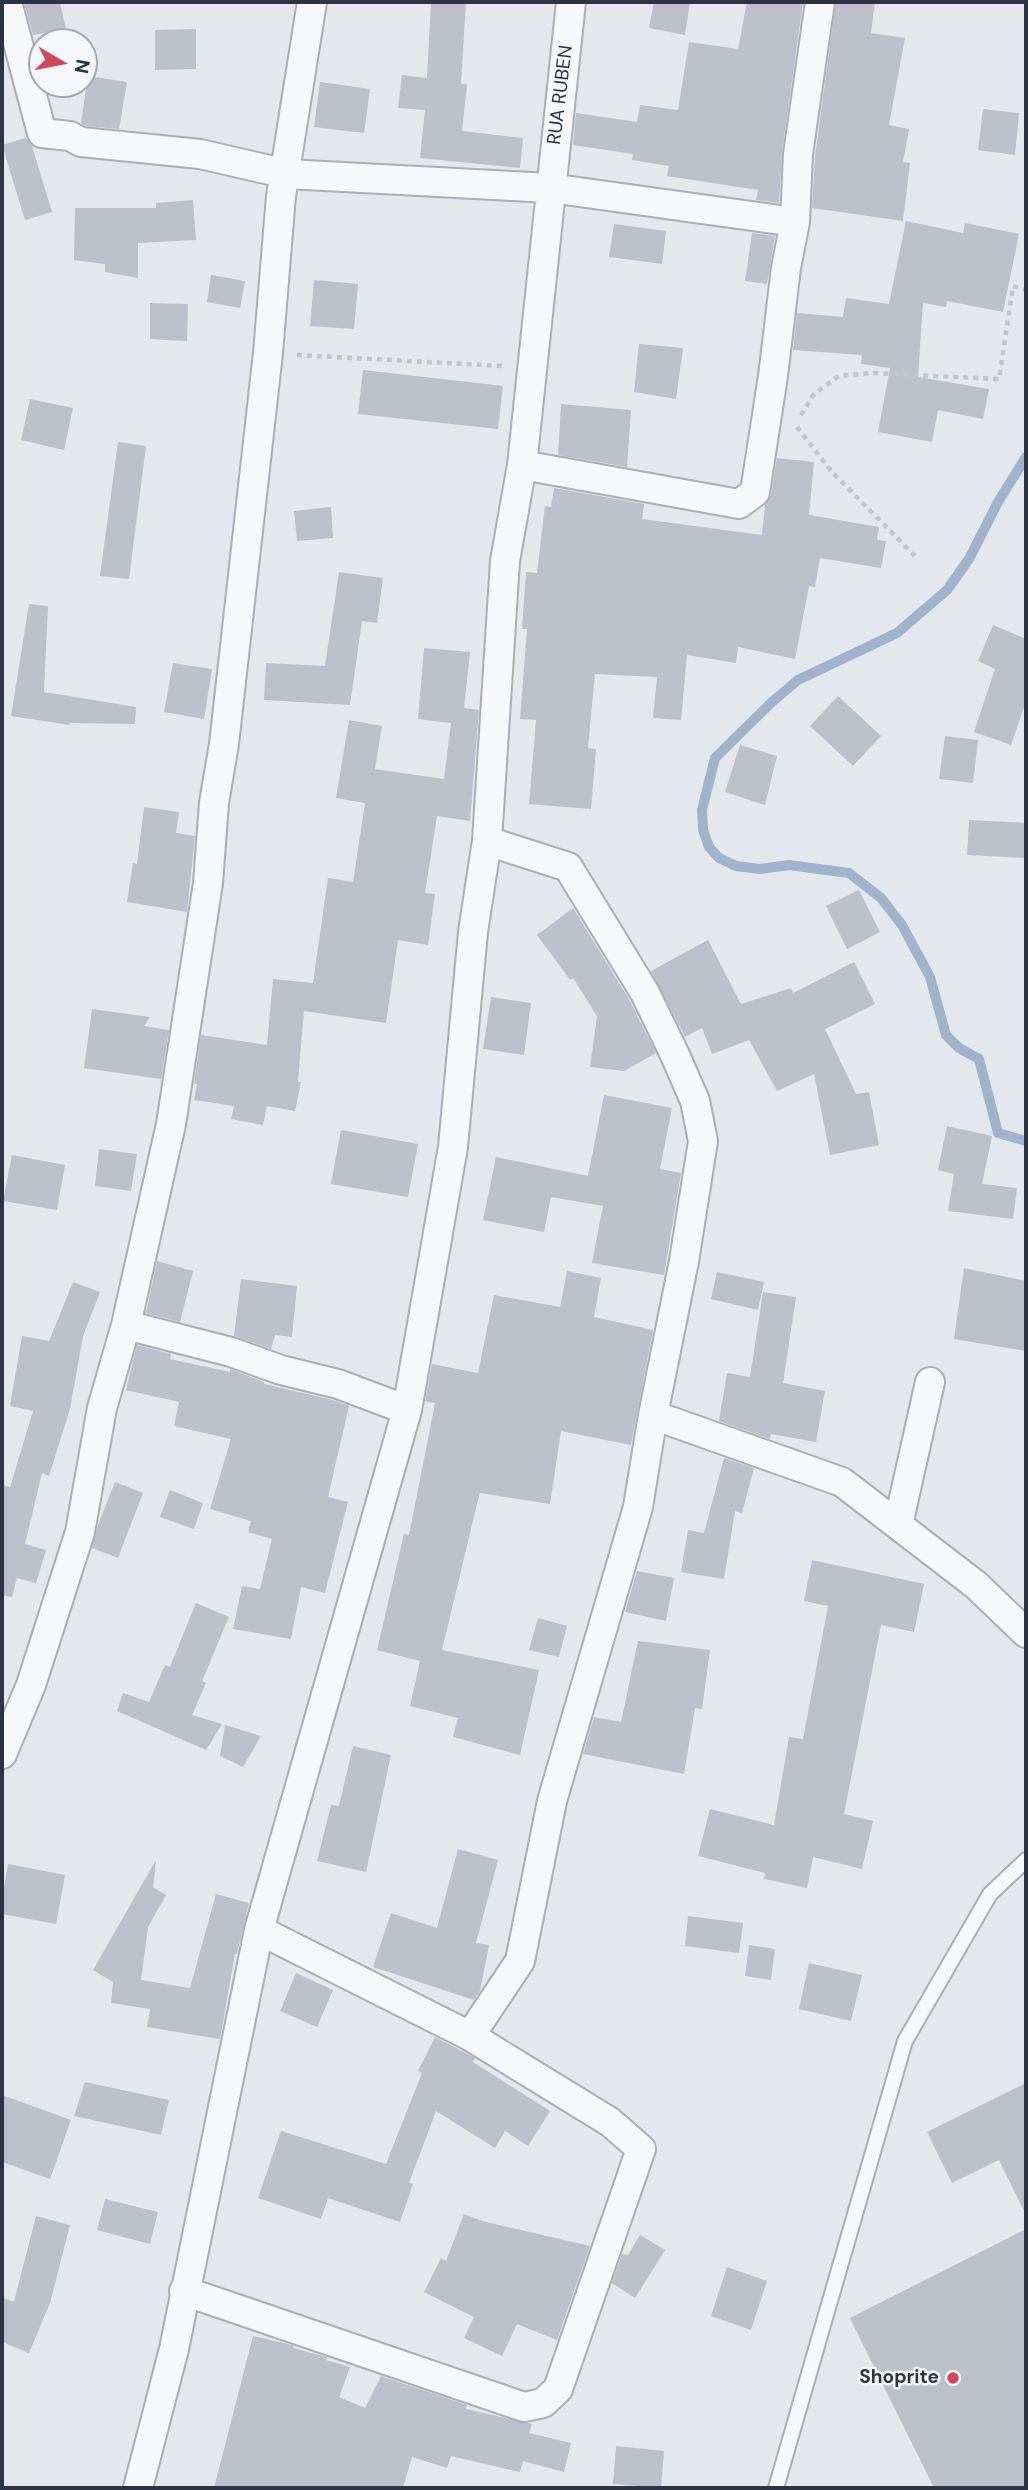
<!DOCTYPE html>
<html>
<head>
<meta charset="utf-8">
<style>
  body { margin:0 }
  #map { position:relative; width:1028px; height:2490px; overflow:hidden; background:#e4e7ec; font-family:"DM Sans",sans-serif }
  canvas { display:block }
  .frame { position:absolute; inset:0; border:4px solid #2b3445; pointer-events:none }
  .north { position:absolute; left:28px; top:28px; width:70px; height:70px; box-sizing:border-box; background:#f4f6f9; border:2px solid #a4a8b1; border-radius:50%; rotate:100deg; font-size:19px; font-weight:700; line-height:28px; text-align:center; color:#2b3445 }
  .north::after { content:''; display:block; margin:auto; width:24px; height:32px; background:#d1495b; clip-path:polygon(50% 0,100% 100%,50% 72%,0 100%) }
</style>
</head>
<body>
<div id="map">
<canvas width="1028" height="2490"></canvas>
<div class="frame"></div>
<div class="north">N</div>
</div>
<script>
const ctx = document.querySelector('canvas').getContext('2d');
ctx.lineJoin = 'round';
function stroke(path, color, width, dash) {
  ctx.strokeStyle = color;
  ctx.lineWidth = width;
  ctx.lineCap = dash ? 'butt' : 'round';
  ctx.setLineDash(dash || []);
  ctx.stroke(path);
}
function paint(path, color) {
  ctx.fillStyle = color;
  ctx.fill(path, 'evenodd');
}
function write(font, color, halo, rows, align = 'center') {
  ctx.font = font + ' "DM Sans",sans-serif';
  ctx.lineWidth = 5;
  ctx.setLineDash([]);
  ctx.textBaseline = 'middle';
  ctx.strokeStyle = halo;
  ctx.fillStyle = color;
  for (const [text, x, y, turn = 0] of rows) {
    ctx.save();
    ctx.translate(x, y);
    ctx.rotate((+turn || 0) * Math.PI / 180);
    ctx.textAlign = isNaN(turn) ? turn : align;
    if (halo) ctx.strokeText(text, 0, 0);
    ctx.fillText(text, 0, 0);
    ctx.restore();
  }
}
const stream = new Path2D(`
  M1026 457 998 502 969 559 947 590 897 633 798 680 772 702 715 758 702 810 703 830 709 847 719 858 736 866 760 869 789 865 849 873 881 898 902 925 930 977 946 1035 959 1048 979 1059 998 1133 1026 1141`);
const building = new Path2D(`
  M29 2H60L66 29 33 35 24 3Z
  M431 2H466L461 84H467L462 131 523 138 520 168 420 158 425 110 398 108 402 75 427 78Z
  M654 2H690L685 35 649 28Z
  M747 2H803L782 152 779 203 756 200 758 190 667 176 669 166 632 160 633 154 573 145 576 113 637 122 640 105 678 110 689 42 738 49Z
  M836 2H875L871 33 905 38 889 125 909 129 903 162 910 163 903 221 812 208 815 156Z
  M196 29V69L155 70V30Z
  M88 76 127 82 119 129 86 126 81 123Z
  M320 82 370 89 364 133 314 127Z
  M983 109 1019 113 1015 155 978 150Z
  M26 138 32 146 52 212 25 220 2 145Z
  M193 200 196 240 138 243V278L105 272V264L74 260 75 208H156V203Z
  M906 221 963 233 965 223 1019 234 1003 312 947 301 946 307 923 303 918 377 989 389 983 419 938 410 932 442 878 432 890 368 861 364 862 355 793 350 797 313 843 317 846 298 889 304Z
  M614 224 666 231 662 264 609 257Z
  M752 233 775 236 767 284 745 281Z
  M211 275 245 281 240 308 207 302Z
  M314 280 358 284 354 329 310 326Z
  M150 303 188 304 187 341 150 339Z
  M639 344 683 348 676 399 634 392Z
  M363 370 503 386 498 429 358 414Z
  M30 399 73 408 64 450 21 440Z
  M561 404 631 410 627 467 558 455Z
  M118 442 146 446 129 579 100 576Z
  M777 458 814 462 809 515 879 527 877 540 886 541 881 568 820 558 815 587 809 586 795 659 738 647 736 663 687 655 681 720 653 718 657 677 595 674 588 748 596 749 591 809 529 804 536 720 520 719 527 629H522L526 572 537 573 545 506 551 507 554 488 644 504 642 519 762 535 765 505 771 495Z
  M331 507 333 538 297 541 294 511Z
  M339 572 383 578 377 623 362 621 350 705 264 700 266 663 325 666Z
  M29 604 48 606 44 692 136 707 135 724 70 723V725L11 716Z
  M993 625 1026 639V701L1011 745 974 732 995 669 978 661Z
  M424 648 470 652 464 708 479 710 470 821 437 816 425 893 435 894 428 945 398 940 386 1023 304 1011 298 1082H301L295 1111 267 1106 263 1125 231 1119 234 1106 194 1100 197 1084H194L201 1035 267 1045 273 979 313 983 328 878 353 882 365 803 336 798 349 720 382 726 375 769 444 779 451 723 418 719Z
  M173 663 212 669 204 719 164 712Z
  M838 696 881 736 853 766 810 726Z
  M945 736 978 740 973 783 939 779Z
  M740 745 777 756 765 805 725 792Z
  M144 807 179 812 176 833 195 836 187 912 127 902 133 863 137 864Z
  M969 820 1026 823V858L967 855Z
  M859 890 880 932 847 949 826 906Z
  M573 908 630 1001 656 1053 624 1071 590 1067 597 1016 573 978 570 980 537 935Z
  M708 940 741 1004 791 988 793 993 854 962 875 1004 825 1029 856 1094 869 1092 879 1145 830 1155 814 1074 777 1091 749 1040 712 1054 702 1028 685 1037 651 971Z
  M491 997 531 1003 524 1055 483 1049Z
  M92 1009 150 1017 144 1026 169 1030 161 1079 84 1068Z
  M604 1095 672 1108 660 1169 681 1173 664 1275 592 1263 603 1206 551 1197 544 1232 483 1220 496 1157 588 1176Z
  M947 1126 992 1136 982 1184 1017 1188 1013 1219 948 1211 954 1174 938 1170Z
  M341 1130 418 1144 408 1197 331 1184Z
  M99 1149 137 1154 131 1191 95 1186Z
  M12 1155 65 1165 57 1210 3 1201Z
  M157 1261 193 1271 180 1322 146 1313Z
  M964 1268 1026 1281V1351L954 1339Z
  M567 1271 601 1278 594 1317 653 1330 631 1445 561 1431 550 1504 480 1493 477 1504 442 1650 539 1670 520 1755 453 1737 458 1718 410 1706 420 1661 377 1650 404 1534 409 1535 435 1403 425 1401 432 1364 478 1373 494 1295 560 1307Z
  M717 1272 764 1282 758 1310 711 1299Z
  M241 1279 297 1286 292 1337 275 1335 271 1349 234 1336Z
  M73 1282 100 1292 83 1336 70 1409 49 1476 42 1473 25 1544 46 1550 36 1583 17 1578 12 1597 2 1595V1485L10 1487 33 1411 10 1406 22 1336 49 1341Z
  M763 1292 796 1297 783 1383 825 1391 816 1442 771 1434 770 1439 719 1421 727 1373 750 1377Z
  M137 1345 171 1354 170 1359 230 1372V1369L264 1382V1384L333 1400 349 1406 328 1497 348 1502 325 1593 301 1587 291 1639 233 1629 242 1586 260 1589 272 1539 248 1532 251 1521 210 1509 231 1439 174 1426 179 1402 126 1390Z
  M724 1458 754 1468 742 1513 735 1511 724 1579 681 1572 688 1530 704 1533Z
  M115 1482 143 1493 118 1558 92 1548 98 1525Z
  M170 1490 203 1503 194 1529 160 1517Z
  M812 1560 924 1584 914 1632 881 1625 844 1814 873 1821 862 1869 813 1857 807 1888 764 1879 765 1873 698 1856 710 1809 774 1825 789 1737 803 1739 828 1606 804 1601Z
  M637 1571 674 1578 666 1621 625 1612Z
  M196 1603 229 1617 202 1681 206 1683 192 1715 222 1724 206 1750 117 1711 123 1693 149 1702 165 1665 170 1667Z
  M538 1618 567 1626 559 1657 529 1650Z
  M638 1641 710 1650 702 1709 695 1708 684 1774 583 1754 594 1717 621 1722Z
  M225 1725 261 1736 243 1767 220 1756Z
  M353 1746 391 1755 366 1872 317 1861 331 1805 339 1806Z
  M458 1849 498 1860 476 1943 489 1945 480 1991 474 2000 373 1967 391 1913 437 1928Z
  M156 1860 153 1887 166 1895 148 1927 141 1980 190 1988 216 1894 249 1903 237 1954H235L220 2039 147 2027 150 2009 111 2003 113 1982 93 1970Z
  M8 1864 65 1875 56 1924 2 1914V1900Z
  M688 1916 743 1923 739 1953 685 1946Z
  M749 1945 775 1949 771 1980 745 1976Z
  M809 1963 862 1975 851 2021 799 2009Z
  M296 1973 333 1990 317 2027 280 2011Z
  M435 2037 475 2058 473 2062 550 2111 528 2146 505 2131 495 2148 436 2111 409 2183 413 2184 400 2222 328 2198 321 2219 258 2198 281 2131 386 2164 422 2073 418 2071Z
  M85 2082 169 2100 161 2135 74 2116Z
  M1026 2083V2215L999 2160 952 2183 927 2132Z
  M2 2095 71 2120 50 2179 2 2162Z
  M105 2199 158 2212 150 2244 97 2230Z
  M464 2214 482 2221 590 2246 557 2340 517 2324 502 2356 464 2338 474 2317 424 2292 441 2258 446 2261Z
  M36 2216 70 2225 50 2303 29 2353 2 2342V2297L14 2302Z
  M1026 2229V2488H934L850 2318Z
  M640 2235 665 2250 635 2298 612 2283 622 2254 628 2255Z
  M727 2267 767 2281 751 2330 711 2316Z
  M253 2336 288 2344 294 2346 293 2348 323 2356 327 2357 326 2360 350 2367 339 2397 365 2408 381 2376 467 2405 466 2409 532 2424 529 2433 571 2443 564 2472 523 2461 520 2472 451 2456 447 2468 412 2457 403 2488H214Z
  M616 2446 664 2451 661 2488 613 2484Z`);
const path = new Path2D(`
  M297 355 502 366
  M801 415 814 394 839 376 871 373 999 379 1013 286 1026 290
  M797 427 832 472 915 556`);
const lane = new Path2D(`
  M776 2488 905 2041 990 1894 1026 1860`);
const street = new Path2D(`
  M7 2 42 133 70 136 81 142 200 154 287 174 550 188 795 222
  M522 465 739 504 755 492 773 376 786 268 795 222 798 154 820 2
  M126 1325 231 1352 281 1370 338 1384 407 1410
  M653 1415 842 1482 976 1585 1026 1633
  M898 1525 930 1382
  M2 1754 31 1685 80 1532 102 1408 126 1325 171 1124 208 883 214 803 224 744 268 353 281 196 312 2
  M470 2036 520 1961 552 1801 638 1507 653 1415 684 1261 703 1141 695 1101 675 1055 645 993 568 867 487 841
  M184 2291 524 2407 543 2403 558 2389 641 2149 610 2122 470 2036 259 1930
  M138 2488 174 2349 259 1930 407 1410 453 1147 473 932 487 841 505 561 522 465 571 2`);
const markers = [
  [953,2378,7,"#d1495b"]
];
const streetNames = [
  ["RUA RUBEN",561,95,-83]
];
const poiNames = [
  ["Shoprite",939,2378]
];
stroke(stream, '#9fb4cc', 10);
paint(building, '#bbc0ca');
stroke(lane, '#a9aeb7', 18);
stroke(street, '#a9aeb7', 32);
stroke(path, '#c2c5cb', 4.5, [5, 5]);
stroke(lane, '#f7f8fa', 14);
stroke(street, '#f7f8fa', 28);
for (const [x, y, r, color] of markers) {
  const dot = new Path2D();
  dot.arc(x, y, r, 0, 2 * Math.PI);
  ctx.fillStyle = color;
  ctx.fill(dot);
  stroke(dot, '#f4f6f9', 2.5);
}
write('19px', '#2b3445', '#f4f6f9', streetNames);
write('bold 19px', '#2b3445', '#f4f6f9', poiNames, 'right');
</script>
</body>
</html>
